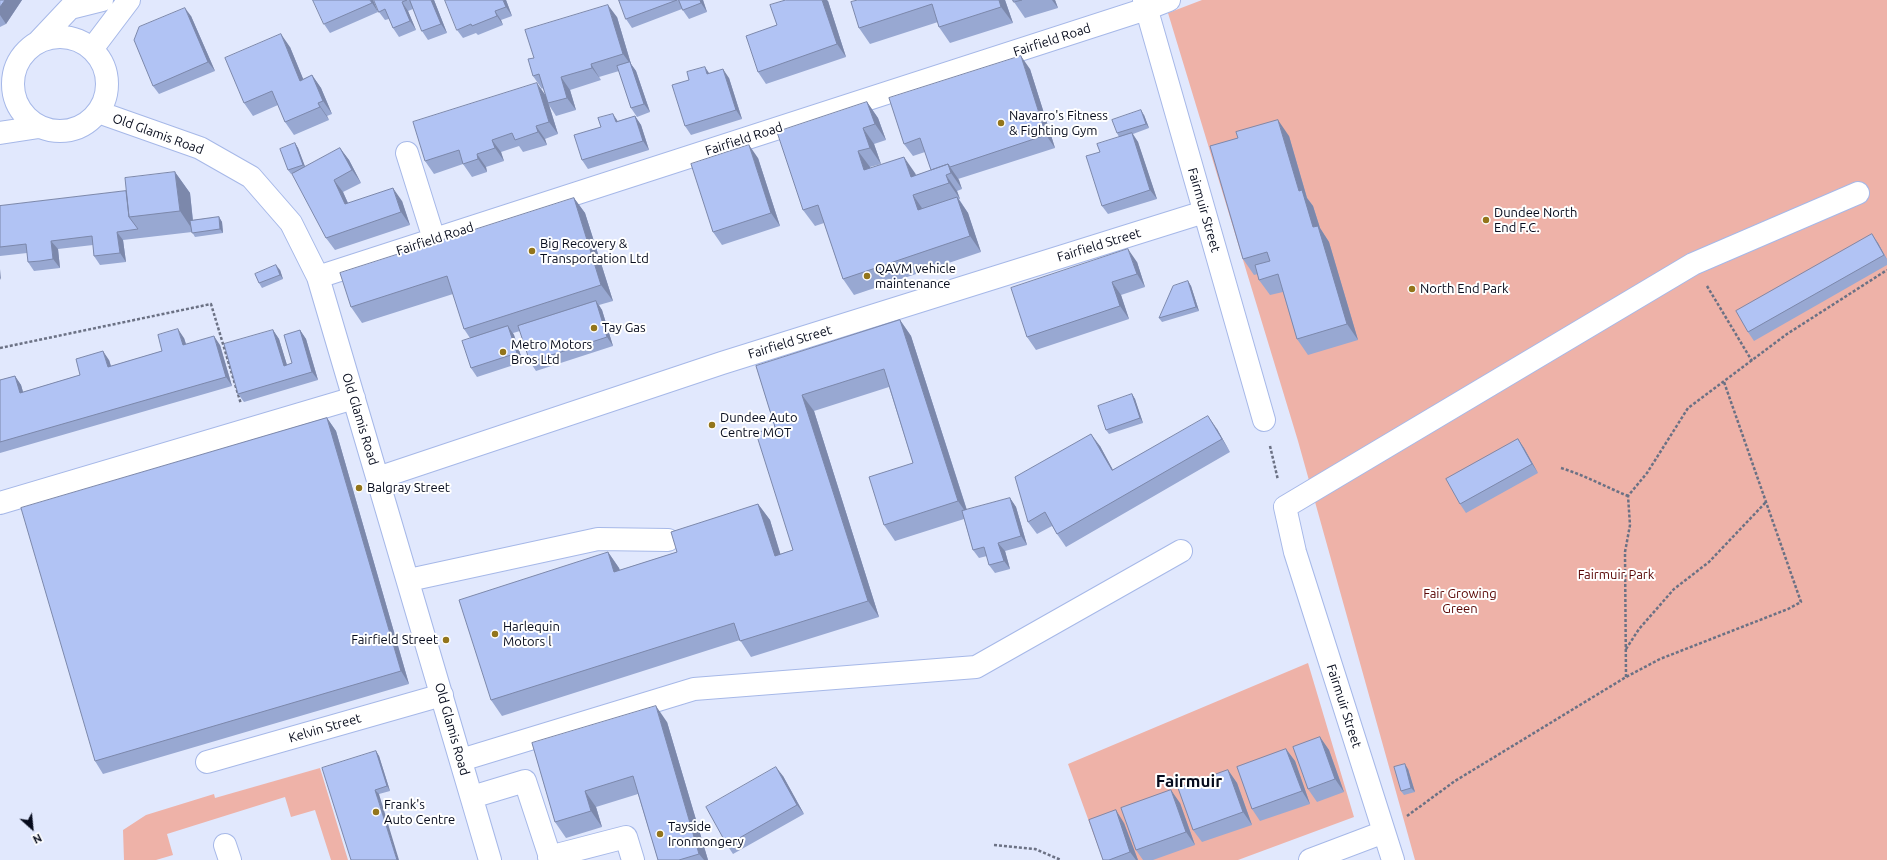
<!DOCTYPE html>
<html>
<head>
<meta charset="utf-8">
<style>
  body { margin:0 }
  #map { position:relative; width:1887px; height:860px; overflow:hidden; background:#e1e8fd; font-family:Ubuntu,sans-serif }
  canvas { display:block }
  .north { position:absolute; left:12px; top:808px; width:40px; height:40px; -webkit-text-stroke:3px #fff; paint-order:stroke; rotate:153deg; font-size:11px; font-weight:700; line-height:16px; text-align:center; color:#060b1c }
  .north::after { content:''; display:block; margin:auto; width:14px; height:18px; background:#060b1c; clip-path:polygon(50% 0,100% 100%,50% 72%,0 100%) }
</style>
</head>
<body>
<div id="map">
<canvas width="1887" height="860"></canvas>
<div class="north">N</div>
</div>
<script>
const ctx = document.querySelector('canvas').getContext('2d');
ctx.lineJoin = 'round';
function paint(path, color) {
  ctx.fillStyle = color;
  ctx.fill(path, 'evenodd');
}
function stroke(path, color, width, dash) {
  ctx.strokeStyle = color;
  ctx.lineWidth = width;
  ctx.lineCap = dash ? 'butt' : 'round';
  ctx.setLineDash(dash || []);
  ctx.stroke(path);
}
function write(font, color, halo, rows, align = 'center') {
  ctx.font = font + ' Ubuntu,sans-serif';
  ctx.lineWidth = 4;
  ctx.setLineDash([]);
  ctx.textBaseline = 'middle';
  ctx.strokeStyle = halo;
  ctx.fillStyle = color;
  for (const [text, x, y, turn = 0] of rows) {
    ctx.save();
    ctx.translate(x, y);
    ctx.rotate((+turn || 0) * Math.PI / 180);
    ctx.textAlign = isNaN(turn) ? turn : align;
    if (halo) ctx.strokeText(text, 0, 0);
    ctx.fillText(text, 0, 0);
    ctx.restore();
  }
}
const green = new Path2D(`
  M1202 0H1887V860H1415L1298 441 1168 13Z
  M1308 663 1354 817 1238 860H1103L1068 764Z
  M320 768 348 860H331L315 810 291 817 285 797 167 834 173 855 156 860H124L123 830 146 815 214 794 215 798Z`);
const path = new Path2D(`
  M1707 286 1752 361
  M0 348 211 304 241 404
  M1270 446 1278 480
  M1561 468C1584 475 1606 487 1628 496
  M1626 649 1639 629 1674 589 1709 562 1766 502
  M1626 677 1625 552 1630 525 1628 496 1647 473 1688 408 1787 334 1887 270
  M1407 816 1455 781 1626 677 1660 659 1788 609 1801 602 1724 382
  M994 845 1035 849 1061 860`);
const minor = new Path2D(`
  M1144 0 1264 420
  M13 84a47 47 0 1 1 94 0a47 47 0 1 1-94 0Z
  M39 41 70 8 102 0
  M92 49 129 0
  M98 112 200 148 251 177 291 223 318 277 490 860
  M0 133 39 127
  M407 153 434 239
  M318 277 1146 9 1169 0
  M378 478 722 363 1204 212
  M0 503 354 398
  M409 580 598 539 668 540
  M461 760 694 689 976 667 1181 551
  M207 762 442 695
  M472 797 525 781 551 860
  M225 845 230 860
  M549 857 626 837 633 860
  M1310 860 1384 832
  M1393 860 1295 552 1285 507 1693 264 1858 193`);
const wall = new Path2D(`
  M0 0H22L6 24 0 27Z
  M373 0 378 12 330 33 324 24Z
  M374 0H435H434L447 33 428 40 422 31 413 9 408 11 416 30 399 37 393 28 389 19 385 20 379 12Z
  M506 0 512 16 501 20 503 25 478 35 476 33 463 38 457 30Z
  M619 0H703L707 12 689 19 682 9 632 28 626 19Z
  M858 0H1005L1013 23 950 43 939 27 938 22 870 44 859 28Z
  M1013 0H1055L1058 8 1025 18 1014 2Z
  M828 1 846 57 766 84 758 72 777 25Z
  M191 16 215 71 159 94 153 86Z
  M617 17 631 64 636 71 650 112 637 117 631 108 619 71 599 77 601 80 570 90 576 110 556 116 549 105 558 134 545 139 547 145 523 152 519 146 501 152 504 161 486 167 487 172 472 177 463 164 434 174 425 161 545 94 543 88 542 89 533 76 534 58Z
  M290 47 303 79 312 75 321 88 332 114 327 116 329 120 294 135 285 122 278 105 253 116 244 103Z
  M1030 69 1055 148 958 179 962 189 957 191 960 199H959L968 213 981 252 854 295 843 279 824 223 815 226 803 210 867 102 878 118 886 140 874 144 881 164 870 167V168L915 173 916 175 931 170 925 152 913 156 904 144Z
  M709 73 729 78 742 119 691 135 685 126Z
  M1144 115 1149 128 1133 134 1138 142 1157 199 1108 214 1102 206 1100 152 1119 137 1117 133Z
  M635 116 641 125 649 150 588 169 582 160 618 121Z
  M1289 136 1307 198 1313 206 1320 228 1329 242 1358 340 1308 355 1297 339 1283 292 1270 295 1259 280 1258 274 1254 275 1243 259Z
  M295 143 298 148 305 167 340 148 349 160 361 183 343 192 348 203 402 201 410 225 335 250 326 238 294 173 291 174 288 170Z
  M758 158 780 226 722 245 713 232Z
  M175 172 190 193 193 220 219 217 222 222 223 233 195 237 192 232 123 240 126 262 100 265 94 256 93 245 58 249 60 268 34 271 28 262 27 253 0 256V206L126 191Z
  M574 198 585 213 613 301 599 305 602 310 613 346 536 371 530 362 520 331 513 333 514 335 523 362 477 377 471 368 470 338 464 329 453 294 362 323 351 307Z
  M1878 243 1887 259V265L1754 341 1748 332Z
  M1137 262 1145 287 1121 295 1129 319 1036 350 1027 337Z
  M280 270 283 279 262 288 259 283Z
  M1188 281 1191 286 1199 311 1162 322 1159 318Z
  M900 320 911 336 967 510 1010 498 1016 507 1027 545 1005 551 1010 569 995 573 989 565 987 556 979 558 973 550 964 519 895 541 884 525 913 463 889 387 814 411 879 617 751 657 740 640 502 716 491 700 608 552 619 568 620 570 677 552 758 504 770 520 780 554 793 550 775 427 756 366Z
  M273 330 279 339 287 365 292 363 300 330 306 339 318 380 244 402 238 394Z
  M184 338 186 344 220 345 232 386 0 453V380L15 376 21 385 23 392 80 375 109 360 111 366 162 351Z
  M1132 394 1135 399 1143 423 1109 434 1106 430Z
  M327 418 336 431 409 684 103 774 95 761Z
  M1217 429 1230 452 1066 547 1057 534 1052 526 1037 534 1028 522 1100 446 1113 470Z
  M1518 439 1524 448 1538 473 1466 513 1460 504Z
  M667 722 708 860H658L638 794 596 807 602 827 566 838 555 822 532 743Z
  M1320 737 1329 750 1344 792 1317 802 1308 789Z
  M1286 749 1295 761 1310 804 1260 821 1252 809Z
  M376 751 379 756 390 791 379 794 351 860Z
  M1408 769 1415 792 1404 795 1401 791Z
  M1228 770 1237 783 1252 825 1202 842 1193 830Z
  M783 776 804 814 733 854 727 845Z
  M1180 803 1195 845 1153 860H1143L1136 850Z
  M1124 823 1138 860H1103Z`);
const shadedWall = new Path2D(`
  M5 0H22L6 24 0 15V7Z
  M370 0H373L378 12Z
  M431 0H434L447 33 441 24Z
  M503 0H506L512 16 506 7Z
  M700 0H703L707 12 701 3Z
  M822 0H827L828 1 846 57 837 44Z
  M999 0H1005L1013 23 1001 7Z
  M1052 0H1055L1058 8Z
  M402 2 408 11 416 30 410 21Z
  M608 5 617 17 631 64 636 71 650 112 644 104 631 65 623 54Z
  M185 8 191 16 215 71 208 62Z
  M495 11 501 20 503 25 497 16Z
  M281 34 290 47 309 93 300 81Z
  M1021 56 1030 69 1055 148 1046 135Z
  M591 64 599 77 601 80 592 68Z
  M705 67 711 76 707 74Z
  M723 69 729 78 742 119 736 110Z
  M312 75 321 88 332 114 323 101Z
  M561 77 570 90 576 110 567 98Z
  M537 83 546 96 548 103 549 105 558 134 549 122Z
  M867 102 878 118 886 140 875 124Z
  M318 103 327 116 329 120 320 107Z
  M1141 110 1144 115 1149 128 1146 124Z
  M613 114 619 123 616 122Z
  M635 116 641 125 649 150 643 141Z
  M1278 120 1289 136 1307 198 1313 206 1320 228 1329 242 1358 340 1347 324 1299 191Z
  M536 126 545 139 547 145 538 132Z
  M863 128 874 144 881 164 870 148Z
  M1132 133 1138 142 1157 199 1150 190Z
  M492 140 501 152 504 161 495 148Z
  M295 143 298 148 306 169 303 165Z
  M749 145 758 158 780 226 771 213Z
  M340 148 349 160 361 183 352 170Z
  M858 151 870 167 876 186 864 170Z
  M477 154 486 167 487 172 478 159Z
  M904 157 915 173 922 193 911 177Z
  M948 164 959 180 962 189 951 173Z
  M175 172 190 193 194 232 180 211Z
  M946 175 957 191 960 199 949 183Z
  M334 180 343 192 354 217 345 204Z
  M393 188 402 201 410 225 401 212Z
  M913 195 924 211 918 210Z
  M957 197 968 213 981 252 970 236Z
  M574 198 585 213 613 301 601 285Z
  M219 217 222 222 223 233 220 229Z
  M117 232 123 240 126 262 120 253Z
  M1872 234 1878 243 1887 260 1884 255Z
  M51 241 58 249 60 268 53 259Z
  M1128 249 1137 262 1145 287 1137 274Z
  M276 265 280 270 283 279 280 275Z
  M0 269 1 280 0 278Z
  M1188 281 1191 286 1199 311 1196 307Z
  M1112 282 1121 295 1129 319 1120 306Z
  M596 301 602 310 613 346 607 337Z
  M900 320 911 336 969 517 958 501Z
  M508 326 514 335 523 362 517 353Z
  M178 329 184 338 189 354 183 345Z
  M273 330 279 339 290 375 284 366Z
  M300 330 306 339 318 380 312 372Z
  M214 336 220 345 232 386 226 377Z
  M103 351 109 360 114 376 108 367Z
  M15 376 21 385 26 402 20 393Z
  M1132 394 1135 399 1143 423 1140 418Z
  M802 395 814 411 879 617 868 601Z
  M1208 416 1217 429 1230 452 1222 439Z
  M327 418 336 431 409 684 401 671Z
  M1091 434 1100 446 1120 483 1112 470Z
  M1518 439 1524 448 1538 473 1532 464Z
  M1010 498 1016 507 1027 545 1021 536Z
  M758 504 770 520 786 572 775 556Z
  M998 543 1005 551 1010 569 1004 561Z
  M608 552 619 568 625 588 614 572Z
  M656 706 667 722 708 860H704L699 854Z
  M1320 737 1329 750 1344 792 1335 779Z
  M1286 749 1295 761 1310 804 1302 791Z
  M376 751 379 756 390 791 387 786Z
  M1405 764 1408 769 1415 792 1411 788Z
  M776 767 783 776 804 814 797 805Z
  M1228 770 1237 783 1252 825 1243 812Z
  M375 790 379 794 399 860H397Z
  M1171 790 1180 803 1195 845 1186 832Z
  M585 791 596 807 602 827 591 811Z
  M1116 810 1124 823 1138 860H1136L1130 852Z`);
const building = new Path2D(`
  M0 0H5L0 7Z
  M313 0H370L372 3 324 24Z
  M374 0H407L402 2 410 21 393 28 385 9 379 12Z
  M410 0H431L441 24 422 31Z
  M445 0H503L506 7 495 11 497 16 472 26 471 24 457 30Z
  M619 0H677L626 19Z
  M679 0H700L701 3 683 10Z
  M786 0H822L837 44 758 72 746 36 777 25 770 5Z
  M858 0H999L1001 7 939 27 932 4 859 28 851 2Z
  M1013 0H1022L1014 2Z
  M608 5 623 54 591 64 592 68 561 77 567 98 548 103 539 74 533 76 528 59 534 58 525 30Z
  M185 8 208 62 153 86 134 40 139 27Z
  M281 34 300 81 312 75 323 101 318 103 320 107 285 122 272 91 244 103 225 58Z
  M1021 56 1046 135 950 167 948 164 931 170 920 138 904 144 889 98Z
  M630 62 644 104 631 108 617 66Z
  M705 67 707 74 723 69 736 110 685 126 672 85 689 80 687 72Z
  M537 83 549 122 536 126 538 132 515 140 512 133 492 140 495 148 477 154 478 159 463 164 459 150 425 161 413 122Z
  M867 102 875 124 863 128 870 148 858 151 864 170 904 157 911 177 948 164 951 173 946 175 949 183 913 195 918 210 957 197 970 236 843 279 818 205 803 210 777 132Z
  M1141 110 1146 124 1117 133 1112 120Z
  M613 114 616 122 635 116 643 141 582 160 574 135 601 127 598 118Z
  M1278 120 1299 191 1302 190 1313 227 1318 226 1347 324 1297 339 1278 274 1259 280 1255 265 1270 261 1267 252 1243 259 1210 146 1238 138 1236 132Z
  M1132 133 1150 190 1102 206 1086 156 1100 152 1097 144Z
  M295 143 303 165 288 170 280 149Z
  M749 145 771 213 713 232 691 164Z
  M340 148 352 170 334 180 345 204 393 188 401 212 326 238 292 174Z
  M175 172 180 211 129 217 125 178Z
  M126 191 129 217 138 229 117 232 120 253 94 256 92 236 51 241 53 259 40 261 28 262 26 244 0 247V206Z
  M574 198 601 285 464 329 447 276 351 307 340 273Z
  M219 217 220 229 192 233 190 221Z
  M1872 234 1884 255 1748 332 1736 311Z
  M1128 249 1137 274 1112 282 1120 306 1027 337 1011 288Z
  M276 265 280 275 259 283 255 274Z
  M1188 281 1196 307 1159 318 1173 286Z
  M596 301 607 337 530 362 518 326Z
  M900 320 958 501 884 525 869 477 913 463 884 369 802 395 868 601 740 641 734 623 491 700 459 600 608 552 614 572 677 552 671 532 758 504 775 556 793 550 756 433 775 427 756 366Z
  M508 326 517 353 471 368 462 341Z
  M178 329 183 345 214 336 226 377 0 442V380L15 376 20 393 80 375 76 359 103 351 108 367 162 351 158 335Z
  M273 330 284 366 292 363 284 335 300 330 312 372 238 394 224 344Z
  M1132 394 1140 418 1106 430 1098 406Z
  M1208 416 1222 439 1057 534 1045 512 1028 522 1015 477 1091 434 1112 470Z
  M327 418 401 671 95 761 21 508Z
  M1518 439 1532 464 1460 504 1446 479Z
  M1010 498 1021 536 998 543 1004 561 989 565 984 547 973 550 962 511Z
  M656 706 699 854 679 860H658L633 776 585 791 591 811 555 822 532 743Z
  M1320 737 1335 779 1308 789 1293 747Z
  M1286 749 1302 791 1252 809 1237 767Z
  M376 751 387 786 375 790 397 860H351L322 768Z
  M1405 764 1411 788 1401 791 1394 767Z
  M776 767 797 805 727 845 706 807Z
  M1228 770 1243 812 1193 830 1178 788Z
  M1171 790 1186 832 1136 850 1121 808Z
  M1116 810 1130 852 1109 860H1103L1089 820Z`);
const markers = [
  [1001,123,4,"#93751b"],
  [1486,220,4,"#93751b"],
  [532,251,4,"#93751b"],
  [867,276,4,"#93751b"],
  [1412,289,4,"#93751b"],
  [594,328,4,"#93751b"],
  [503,352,4,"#93751b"],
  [712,425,4,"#93751b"],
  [359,488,4,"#93751b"],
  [495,634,4,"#93751b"],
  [446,640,4,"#93751b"],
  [376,812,4,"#93751b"],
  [660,834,4,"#93751b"]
];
const streetNames = [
  ["Fairfield Road",1052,40,-18],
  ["Old Glamis Road",158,134,20],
  ["Fairfield Road",744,139,-18],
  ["Fairmuir Street",1204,210,74],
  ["Fairfield Road",435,239,-18],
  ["Fairfield Street",1099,245,-17],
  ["Fairfield Street",790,342,-17],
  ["Old Glamis Road",360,419,73],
  ["Fairmuir Street",1344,706,72],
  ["Kelvin Street",325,728,-16],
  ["Old Glamis Road",452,729,74]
];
const poiNames = [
  ["Navarro's Fitness",1009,116],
  ["& Fighting Gym",1009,131],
  ["Dundee North",1494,213],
  ["End F.C.",1494,228],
  ["Big Recovery &",540,244],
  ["Transportation Ltd",540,259],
  ["QAVM vehicle",875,269],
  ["maintenance",875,284],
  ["North End Park",1420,289],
  ["Tay Gas",602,328],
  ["Metro Motors",511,345],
  ["Bros Ltd",511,360],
  ["Dundee Auto",720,418],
  ["Centre MOT",720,433],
  ["Balgray Street",367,488],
  ["Harlequin",503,627],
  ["Motors l",503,642],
  ["Fairfield Street",438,640,"right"],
  ["Frank's",384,805],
  ["Auto Centre",384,820],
  ["Tayside",668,827],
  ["Ironmongery",668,842]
];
const parkNames = [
  ["Fairmuir Park",1616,575],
  ["Fair Growing",1460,594],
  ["Green",1460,609]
];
const districtNames = [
  ["Fairmuir",1189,781]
];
paint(green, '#eeb2a8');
stroke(minor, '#a6b8e8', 24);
stroke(path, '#6b7184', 2.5, [3, 2]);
stroke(minor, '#fff', 22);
paint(wall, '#98a8d2');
paint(shadedWall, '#7c88ab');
paint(building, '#b1c3f4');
stroke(building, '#7c88ab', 1);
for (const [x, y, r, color] of markers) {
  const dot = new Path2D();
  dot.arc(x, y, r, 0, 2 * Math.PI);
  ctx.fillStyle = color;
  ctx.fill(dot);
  stroke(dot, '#fff', 1.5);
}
write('13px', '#060b1c', '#fff', streetNames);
write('13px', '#060b1c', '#fff', poiNames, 'left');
write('13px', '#590604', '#fff', parkNames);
write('bold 17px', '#060b1c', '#fff', districtNames);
</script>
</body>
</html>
